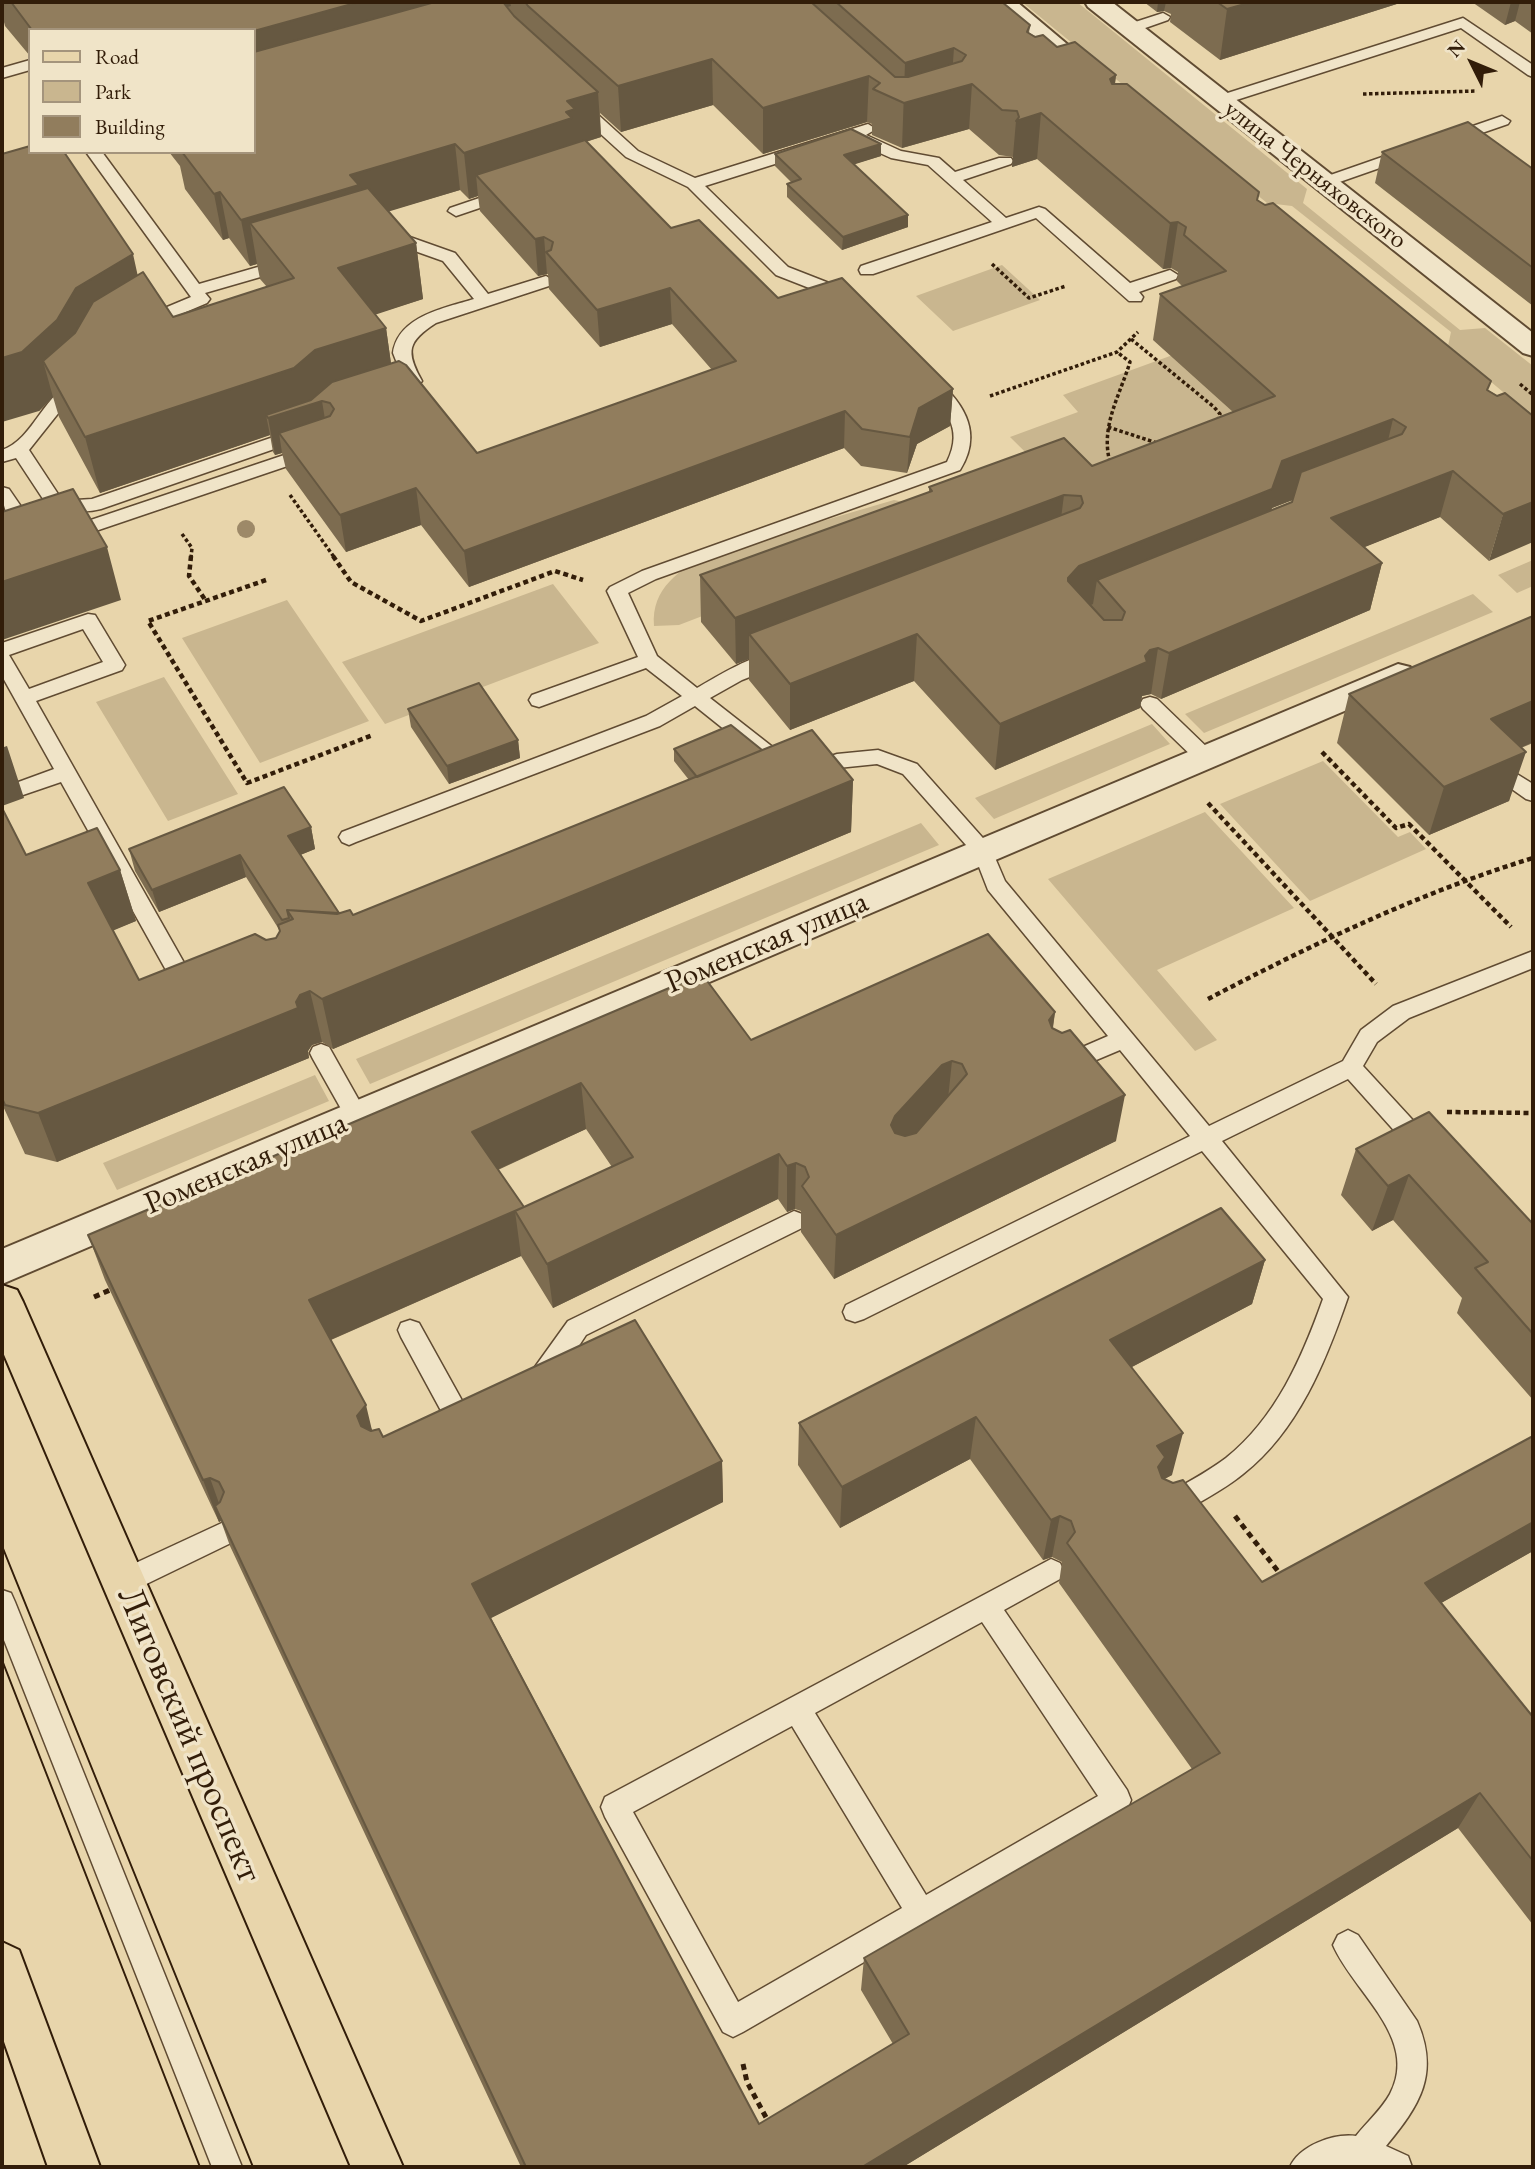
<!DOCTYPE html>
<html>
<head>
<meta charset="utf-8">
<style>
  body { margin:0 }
  #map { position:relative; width:1535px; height:2169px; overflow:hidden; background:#e8d5ab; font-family:"EB Garamond",serif }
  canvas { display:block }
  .frame { position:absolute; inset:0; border:4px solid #321d09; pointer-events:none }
  .legend { position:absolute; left:28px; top:28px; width:228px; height:126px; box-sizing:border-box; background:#f0e4c8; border:2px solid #a4947c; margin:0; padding:9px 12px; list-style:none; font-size:21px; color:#321d09 }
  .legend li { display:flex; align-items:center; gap:14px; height:35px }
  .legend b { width:35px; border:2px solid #a4947c }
  .north { position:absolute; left:1437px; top:28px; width:70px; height:70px; -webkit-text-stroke:5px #f0e4c8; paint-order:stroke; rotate:313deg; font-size:19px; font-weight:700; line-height:28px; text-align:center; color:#321d09 }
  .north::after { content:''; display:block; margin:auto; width:24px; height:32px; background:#321d09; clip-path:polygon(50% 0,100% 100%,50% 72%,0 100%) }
</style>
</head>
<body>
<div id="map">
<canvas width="1535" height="2169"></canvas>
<div class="frame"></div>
<ul class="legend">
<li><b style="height:9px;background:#e8d5ab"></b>Road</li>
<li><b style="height:19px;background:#c9b68f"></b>Park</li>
<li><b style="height:19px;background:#917d5d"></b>Building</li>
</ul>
<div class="north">N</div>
</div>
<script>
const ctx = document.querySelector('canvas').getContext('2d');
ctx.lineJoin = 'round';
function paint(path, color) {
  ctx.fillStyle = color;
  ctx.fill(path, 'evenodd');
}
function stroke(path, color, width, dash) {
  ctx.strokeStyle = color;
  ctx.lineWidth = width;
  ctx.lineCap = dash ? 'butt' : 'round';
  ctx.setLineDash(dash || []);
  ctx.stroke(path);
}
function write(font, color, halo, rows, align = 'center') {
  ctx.font = font + ' "EB Garamond",serif';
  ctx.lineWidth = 7;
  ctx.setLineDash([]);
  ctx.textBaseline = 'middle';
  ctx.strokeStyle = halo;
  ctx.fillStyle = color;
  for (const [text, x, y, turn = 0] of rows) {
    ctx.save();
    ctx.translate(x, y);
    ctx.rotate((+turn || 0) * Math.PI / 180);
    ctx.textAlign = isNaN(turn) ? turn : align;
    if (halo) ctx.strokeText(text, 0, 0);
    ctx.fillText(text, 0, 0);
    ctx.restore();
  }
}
const green = new Path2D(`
  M1022 2H1077L1307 189 1303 203 1460 330 1485 328 1533 366V417L1448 346 1451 332 1292 206 1267 203Z
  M1002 265 1040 300 953 331 916 296Z
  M1170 356 1304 369 1086 512 1010 437 1078 412 1063 395Z
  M894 500 909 503 949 521 679 625 654 626C651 588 680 569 710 554Z
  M1533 560V586L1517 593 1498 575Z
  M553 584 599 643 385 724 342 662Z
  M1473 594 1493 612 1204 733 1185 714Z
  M287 600 369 721 260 763 182 638Z
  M164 677 238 794 168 821 96 702Z
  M1152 724 1170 744 994 819 975 798Z
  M1323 761 1398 837 1410 832 1426 849 1310 901 1220 804Z
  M1205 812 1294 908 1157 970 1217 1040 1195 1051 1048 879Z
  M921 823 939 845 370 1084 356 1059Z
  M315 1075 329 1101 117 1190 103 1163Z`);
const pathFar2 = new Path2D(`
  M1363 94 1477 91
  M992 264 1029 298 1066 286
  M1131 339 1214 407 1220 414 1217 422
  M1520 384 1533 395
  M990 396 1117 352 1138 332
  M1108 427 1157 443
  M1110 462C1100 427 1120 395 1130 362L1117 352
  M290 495 334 557
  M182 534 192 548 191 557`);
const pathFar1 = new Path2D(`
  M191 556 189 576 206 601
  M333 556 351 582 421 621 555 571 583 580
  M266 580 148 621 247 783 373 735
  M1322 752 1396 828 1409 824 1511 927
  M1208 803 1376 984
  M1208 999C1313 944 1419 893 1533 858
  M1447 1112 1533 1113`);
const path = new Path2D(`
  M94 1297 110 1290
  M1235 1516 1281 1575
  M743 2064 747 2082 769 2123`);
const service = new Path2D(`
  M1163 13 1170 17 1168 20 1131 33 1123 28 1126 25Z
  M1463 18 1533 65V77L1528 75 1461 28 1227 103H1215L1213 100 1215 97Z
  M30 60V70L2 78V68Z
  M577 99 583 101 638 151 695 178 868 124 876 129 866 135 901 151 939 158 955 172 999 158H1011L1013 161 1011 164 963 180 1006 218 1039 207 1045 209 1130 283 1170 270 1178 275 1176 279 1139 292 1143 297 1141 301H1129L1036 218 873 274H861L859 270 861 266 992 222 928 165 891 158 851 140 705 186 788 267 852 292 854 296 846 301 840 300 776 275 688 187 626 157 571 107 569 104Z
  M1502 116 1510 121 1508 124 1450 144 1442 139 1444 136Z
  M1408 148 1416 153 1414 156 1331 185 1325 187 1317 182 1319 179Z
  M86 152H102L199 284 289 258 297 263 295 267 205 293 210 299 207 303 148 328H136L133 324 136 320 191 297Z
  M506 189 514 194 512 197 456 216 448 211 450 208Z
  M386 233 407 236 455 253 488 294 546 276 554 281 552 285 436 323C408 341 405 351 422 381L413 392H401L398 388 404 381 393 353C398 316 445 308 474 299L443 261 398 245 380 242 378 238 380 234Z
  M932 378C941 380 947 388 952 395 972 418 977 443 960 470L656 579 628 593 657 656 697 688C716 677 764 647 785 653L788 658 785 663 742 680 710 698 779 752 793 770 790 775 783 777 776 775 765 762 695 706 660 726 356 842 349 845 342 842 339 837 342 832 646 716 682 696 646 668 539 707 532 705 529 700 532 695 638 657 607 591 610 587 642 571 947 462C965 425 943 411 923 383Z
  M80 380 86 381 89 385 86 389 60 411 29 450 60 497 76 500 92 499 294 430 300 428 309 434 306 438 101 509C82 514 65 510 47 505L16 458 2 462V450C35 439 44 389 80 380Z
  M311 446 320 452 317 456 72 539H58L56 535 58 531Z
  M2 487 9 489 31 521 41 525 43 529 41 533C13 541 1 508 2 487Z
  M88 614 95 615 125 665 122 670 36 701 200 991 197 997 189 999 181 997 61 782 20 796 13 794 10 789 13 784 54 769 2 676V643ZM83 629 103 662 29 689 9 655Z
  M1150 697 1157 699 1212 752 1215 757 1212 762 1205 764 1198 762 1143 709 1140 704 1143 699Z
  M878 750 917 764 990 846 1005 881 1209 1126 1343 1061 1361 1030 1393 1006 1533 951V968L1409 1018 1377 1042 1363 1066 1432 1141 1436 1148 1432 1155 1424 1157 1416 1155 1348 1079 1222 1141 1348 1297C1326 1361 1298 1431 1243 1474 1222 1491 1198 1503 1175 1516L1166 1520 1157 1516 1153 1508 1157 1500C1180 1486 1205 1474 1226 1458 1276 1418 1302 1358 1323 1299L1202 1151 864 1319 855 1322 846 1319 843 1312 846 1305 1190 1136 1120 1050 1063 1074 1055 1071 1052 1065 1055 1059 1108 1036 988 890 974 854 903 774 877 764 838 768 810 777 803 775 800 770 803 765 837 754Z
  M1499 763 1533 784V801L1526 799 1492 775 1489 770 1492 765Z
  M321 1044 329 1047 365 1111 368 1117 365 1123 357 1126 349 1123 313 1059 310 1053 313 1047Z
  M794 1211 802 1214 806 1221 802 1228 586 1335 557 1379 539 1389 530 1386 527 1378 568 1321Z
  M410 1320 419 1323 470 1415 474 1423 470 1431 461 1434 452 1431 401 1337 398 1330 401 1323Z
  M224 1522 233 1526 237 1534 233 1542 132 1591 123 1594 114 1591 110 1582 114 1573Z
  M1051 1559 1060 1563 1064 1571 1060 1579 1004 1610 1127 1790 1131 1800 1127 1810 743 2032 733 2037 723 2032 605 1817 601 1807 605 1797ZM982 1622 1098 1796 926 1895 815 1713ZM792 1726 902 1908 738 2002 633 1812Z
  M2 1590 11 1593 15 1602 242 2167H212L2 1635Z
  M1348 1930 1358 1935 1417 2021C1440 2074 1420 2105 1386 2146L1408 2156 1412 2167H1290C1299 2146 1333 2133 1356 2136 1366 2123 1382 2109 1390 2094 1420 2038 1353 1992 1333 1945L1338 1935Z`);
const tertiary = new Path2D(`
  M989 2H1017L1111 81 1107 87 1098 89 1089 87Z
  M1085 2H1112L1533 333V356L1523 353 1088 7Z
  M1398 664 1410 667 1415 675 1410 683 2 1284V1249Z`);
const primary = new Path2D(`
  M2 1285 17 1290 23 1302 403 2167H351L2 1350Z
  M2 1942 19 1950 100 2167H48L2 2036Z`);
const tram = new Path2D(`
  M2 1546 253 2167
  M2 1660 200 2167`);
const trees = [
  [246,529]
];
const wall = new Path2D(`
  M2 2H1002L1030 25 1029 33 1116 75 1115 84 1488 390 1533 416 1489 561 1440 517 1364 547 1382 563 1370 610 1161 699 1151 694 1142 696 1140 708 995 770 914 681 790 730 749 680V659L736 664 701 622 700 575 929 492V487L1092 466 1233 412 1153 340 1160 294 1182 286 1177 281 1178 272 1171 268 1163 269 1037 159 1012 167 1013 157 999 155 969 129 902 148 872 135V124L867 122 763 154 713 105 621 132 600 113 601 137 586 142 671 228 778 298 953 389 950 426 917 444 907 473 861 466 844 448 469 587 421 525 346 552 286 469 282 453 275 455 273 452 270 435 100 493 59 417 53 397 39 411 2 154 137 275 173 317 267 287 260 279 257 264 250 266 229 238 223 240 185 189 180 166 169 152H254V30H30V56L5 26 2 14ZM460 190 469 199 478 196 480 211 538 276 548 274 549 289 600 347 672 324 712 370 477 453 391 364 386 328 375 314 423 299 416 243 388 211ZM1292 500V502L1271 510 1272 508Z
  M1144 2H1403L1220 60 1170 22 1171 14 1164 11 1157 12Z
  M1472 2H1533V34L1515 21 1505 25Z
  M1382 152 1533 169V306L1375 183Z
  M775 154 881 156 854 164 908 227 842 250 787 197V184L791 182 775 166Z
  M1533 616V743L1521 748 1509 801 1429 835 1337 743 1349 694Z
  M408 709 518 740 520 758 449 784 411 727Z
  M674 749 762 750 853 780 851 832 340 1046 333 1049 322 1042 312 1045 308 1051 309 1058 57 1162 25 1154 2 1104V808L26 855 120 870 136 921 113 930 139 980 276 938 280 931 246 877 159 912 135 871 129 849 311 827 315 849 300 855 339 913 353 915 689 780 674 761Z
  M702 974 751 1040 1055 1012 1053 1028 1116 1141 834 1279 801 1232V1211L795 1209 787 1212 778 1199 553 1308 521 1256 331 1340 372 1430 383 1437 722 1461 723 1502 491 1618 759 2124 893 2044 861 1990 864 1958 1192 1769 1059 1583 1062 1562 1052 1557 1043 1560 970 1459 840 1528 798 1465 799 1423 1265 1260 1252 1304 1132 1367 1172 1475 1164 1479 1262 1582 1533 1436V1551L1441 1603 1533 1717V1925L1458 1828 903 2167H521L230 1546 221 1521 219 1522 105 1280 88 1235ZM586 1129 612 1167 524 1207 498 1170Z
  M1356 1149 1533 1224V1400L1457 1313 1462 1298 1393 1220 1372 1231 1341 1195Z`);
const shadedWall = new Path2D(`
  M359 2H510L511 6 254 78V31Z
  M1158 2H1166L1164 11 1157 12Z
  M1252 2H1403L1220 60 1227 9Z
  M1511 2H1520L1515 21 1505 25Z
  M954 48 951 90 972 84 969 129 902 148 905 63Z
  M712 59 713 105 621 132 618 86Z
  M1116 75 1110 120V79Z
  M869 76 867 122 763 154V108Z
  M598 92 601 137 476 175 478 196 469 199 464 153 566 112 567 101Z
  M1041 113 1037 159 1012 167 1016 121Z
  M455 144 460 190 364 219 250 223 257 264 250 266 241 220 350 175Z
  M881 144V156L843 168 844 155Z
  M220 192 229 238 223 240 214 194Z
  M908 215V227L842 250 843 237Z
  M1178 222 1171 268 1163 269 1170 223Z
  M544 237 547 274 538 276 535 239Z
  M416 243 423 299 347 324 338 268Z
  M133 254 146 313 43 361 53 397 39 411 2 422V358L76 288Z
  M670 288 672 324 600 347 597 310Z
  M386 328 394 384 330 403 322 401 328 438 279 433 282 453 275 455 268 418 266 415 270 435 100 493 85 437 315 350Z
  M953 389 950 426 917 444 907 473 910 437 919 408Z
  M845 411 844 448 469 587 464 551Z
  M1393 419 1382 466 1272 508 1263 536 1097 580 1093 604 1073 613 1068 578 1079 566 1282 461Z
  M1453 471 1440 517 1320 565 1331 518Z
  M416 488 421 525 346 552 340 515Z
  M1064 495 1058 542 749 634V659L736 664 735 618Z
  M1533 502V542L1489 561 1503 514Z
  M107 547 121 600 2 640V582Z
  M1382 563 1370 610 1161 699 1169 653Z
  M917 634 914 681 790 730V684Z
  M1158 648 1151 694 1142 696 1140 708 995 770 1000 724 1145 656 1150 650Z
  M1533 701V742L1475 768 1491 719Z
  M518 740 520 758 449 784 447 766Z
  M2 741 4 747 7 746 24 798 2 806Z
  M1526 752 1509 801 1429 835 1444 787Z
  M853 780 851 832 333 1049 322 999Z
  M311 827 315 849 293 858 288 836Z
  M240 855 246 877 159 912 152 890Z
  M120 870 136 921 105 934 88 883Z
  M310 991 322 1042 312 1045 308 1051 309 1058 57 1162 38 1113 296 1002 300 995Z
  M1055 1012 1048 1059 1049 1020Z
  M952 1061 947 1108 892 1162 891 1125 895 1116 942 1065Z
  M581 1083 586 1129 479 1178 472 1132Z
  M1125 1095 1116 1141 834 1279 836 1235Z
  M779 1154 778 1199 553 1308 547 1264Z
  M796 1163 795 1209 787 1212V1166Z
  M1409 1175 1393 1220 1372 1231 1388 1186Z
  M515 1211 521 1256 321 1344 309 1300Z
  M1265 1260 1252 1304 1101 1383 1110 1340Z
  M366 1405 376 1447 368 1458 357 1416Z
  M976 1417 970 1459 840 1528 842 1487Z
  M1183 1433 1172 1475 1159 1482 1157 1446Z
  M722 1461 723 1502 481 1623 472 1584Z
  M210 1478 225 1520 215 1506 221 1521 219 1522 203 1480Z
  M1060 1516 1052 1557 1043 1560 1051 1520Z
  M1533 1522V1551L1406 1623 1425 1583Z
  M1480 1793 1458 1828 903 2167H862Z`);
const building = new Path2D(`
  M11 2H359L254 31V30H32Z
  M435 2H503L514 16 598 92 567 101 575 109 566 112 572 118 464 153 455 144 350 175 359 185 241 220 220 192 214 194 182 152H254V52Z
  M525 2H811L895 77H908L962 61 966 55 954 48 905 63 836 2H1002L1030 25 1027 32 1035 37 1043 35 1057 47 1075 42 1116 75 1110 79 1112 84H1127L1259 192 1257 200 1265 205 1273 203 1491 381 1487 390 1497 396 1505 393 1533 416V502L1503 514 1453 471 1331 518 1382 563 1169 653 1158 648 1150 650 1145 656 1147 662 1000 724 917 634 790 684 749 634 1080 508 1083 503 1081 496 1064 495 735 618 700 575 932 491 929 487 1064 438 1092 466 1275 396 1160 294 1226 271 1184 235 1186 227 1178 222 1170 223 1041 113 1016 121 1019 117 1017 111 1002 110 972 84 904 103 873 89 880 83 869 76 763 108 712 59 618 86 528 6ZM1393 419 1406 427 1402 434 1301 472 1292 502 1097 580 1125 612 1122 620H1104L1068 581V578L1079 566 1272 489 1282 461Z
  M1217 2H1252L1227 9Z
  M1468 122 1533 169V268L1382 152Z
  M851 129 881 144 844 155 908 215 843 237 787 184 801 179 775 154Z
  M585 140 671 228 699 220 778 298 842 278 953 389 919 408 910 437 862 429 845 411 464 551 416 488 340 515 279 433 330 416 334 409 330 403 322 401 268 418 266 415 311 400 332 382 399 361 406 365 477 453 736 361 670 288 597 310 546 252 551 250 553 242 544 237 535 239 476 175Z
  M30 146V152H64L133 254 76 288 57 320 22 352 2 358V154Z
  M368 188 416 243 338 268 386 328 315 350 294 368 85 437 43 361 75 333 93 302 143 272 173 317 294 278 250 223Z
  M73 489 107 547 2 582V512Z
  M1533 616V701L1491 719 1526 752 1444 787 1349 694Z
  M479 683 518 740 447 766 408 709Z
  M731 725 762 750 697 777 674 749Z
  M812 730 853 780 329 996 322 999 310 991 300 995 296 1002 298 1008 38 1113 5 1105 2 1098V808L26 855 97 828 120 870 88 883 139 980 255 934 266 940 276 938 280 931 278 925 293 919 287 910 337 914 350 910 353 915Z
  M284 787 311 827 288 836 339 913 287 910 289 918 282 920 240 855 152 890 129 849Z
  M988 934 1055 1012 1049 1020 1052 1028 1062 1033 1070 1030 1125 1095 836 1235 802 1186 809 1177 805 1167 796 1163 787 1166 779 1154 547 1264 515 1211 524 1207 309 1300 366 1405 357 1416 361 1426 371 1431 379 1429 383 1437 635 1320 722 1461 472 1584 759 2124 909 2034 864 1958 1220 1753 1067 1543 1075 1532 1071 1521 1060 1516 1051 1520 976 1417 842 1487 799 1423 1221 1208 1265 1260 1110 1340 1183 1433 1157 1446 1165 1457 1158 1467 1162 1478 1173 1483 1183 1480 1262 1582 1533 1436V1522L1425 1583 1533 1717V1861L1480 1793 862 2167H526L215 1506 220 1502 224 1492 219 1482 210 1478 203 1480 88 1235 702 974 751 1040ZM952 1061 962 1064 967 1074 916 1133 905 1136 895 1133 891 1125 895 1116 942 1065ZM581 1083 633 1157 524 1207 472 1132Z
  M1429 1112 1533 1224V1334L1475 1268 1488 1262 1409 1175 1388 1186 1356 1149Z`);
const farStreetnames = [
  ["улица Черняховского",1315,175,38]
];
const streetNames = [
  ["Роменская улица",767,943,-23],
  ["Роменская улица",246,1164,-23]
];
const nearStreetnames = [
  ["Лиговский проспект",189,1735,67]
];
paint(green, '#c9b68f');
stroke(service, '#604b32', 3);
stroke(tertiary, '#604b32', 4);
stroke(primary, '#321d09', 4);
stroke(pathFar2, '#321d09', 3.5, [3.5, 2.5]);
stroke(pathFar1, '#321d09', 4.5, [5, 3.5]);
stroke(path, '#321d09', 5, [6, 4.5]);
paint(service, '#f0e4c8');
paint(tertiary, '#f0e4c8');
paint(primary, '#e8d5ab');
stroke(tram, '#321d09', 2);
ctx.fillStyle = '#9d8968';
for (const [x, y] of trees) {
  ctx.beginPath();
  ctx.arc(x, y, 9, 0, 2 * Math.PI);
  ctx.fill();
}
paint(wall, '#7d6c50');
paint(shadedWall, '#665841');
paint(building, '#917d5d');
stroke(building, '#665841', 2);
write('26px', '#321d09', '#f0e4c8', farStreetnames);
write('32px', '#321d09', '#f0e4c8', streetNames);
write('38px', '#321d09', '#f0e4c8', nearStreetnames);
</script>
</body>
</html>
